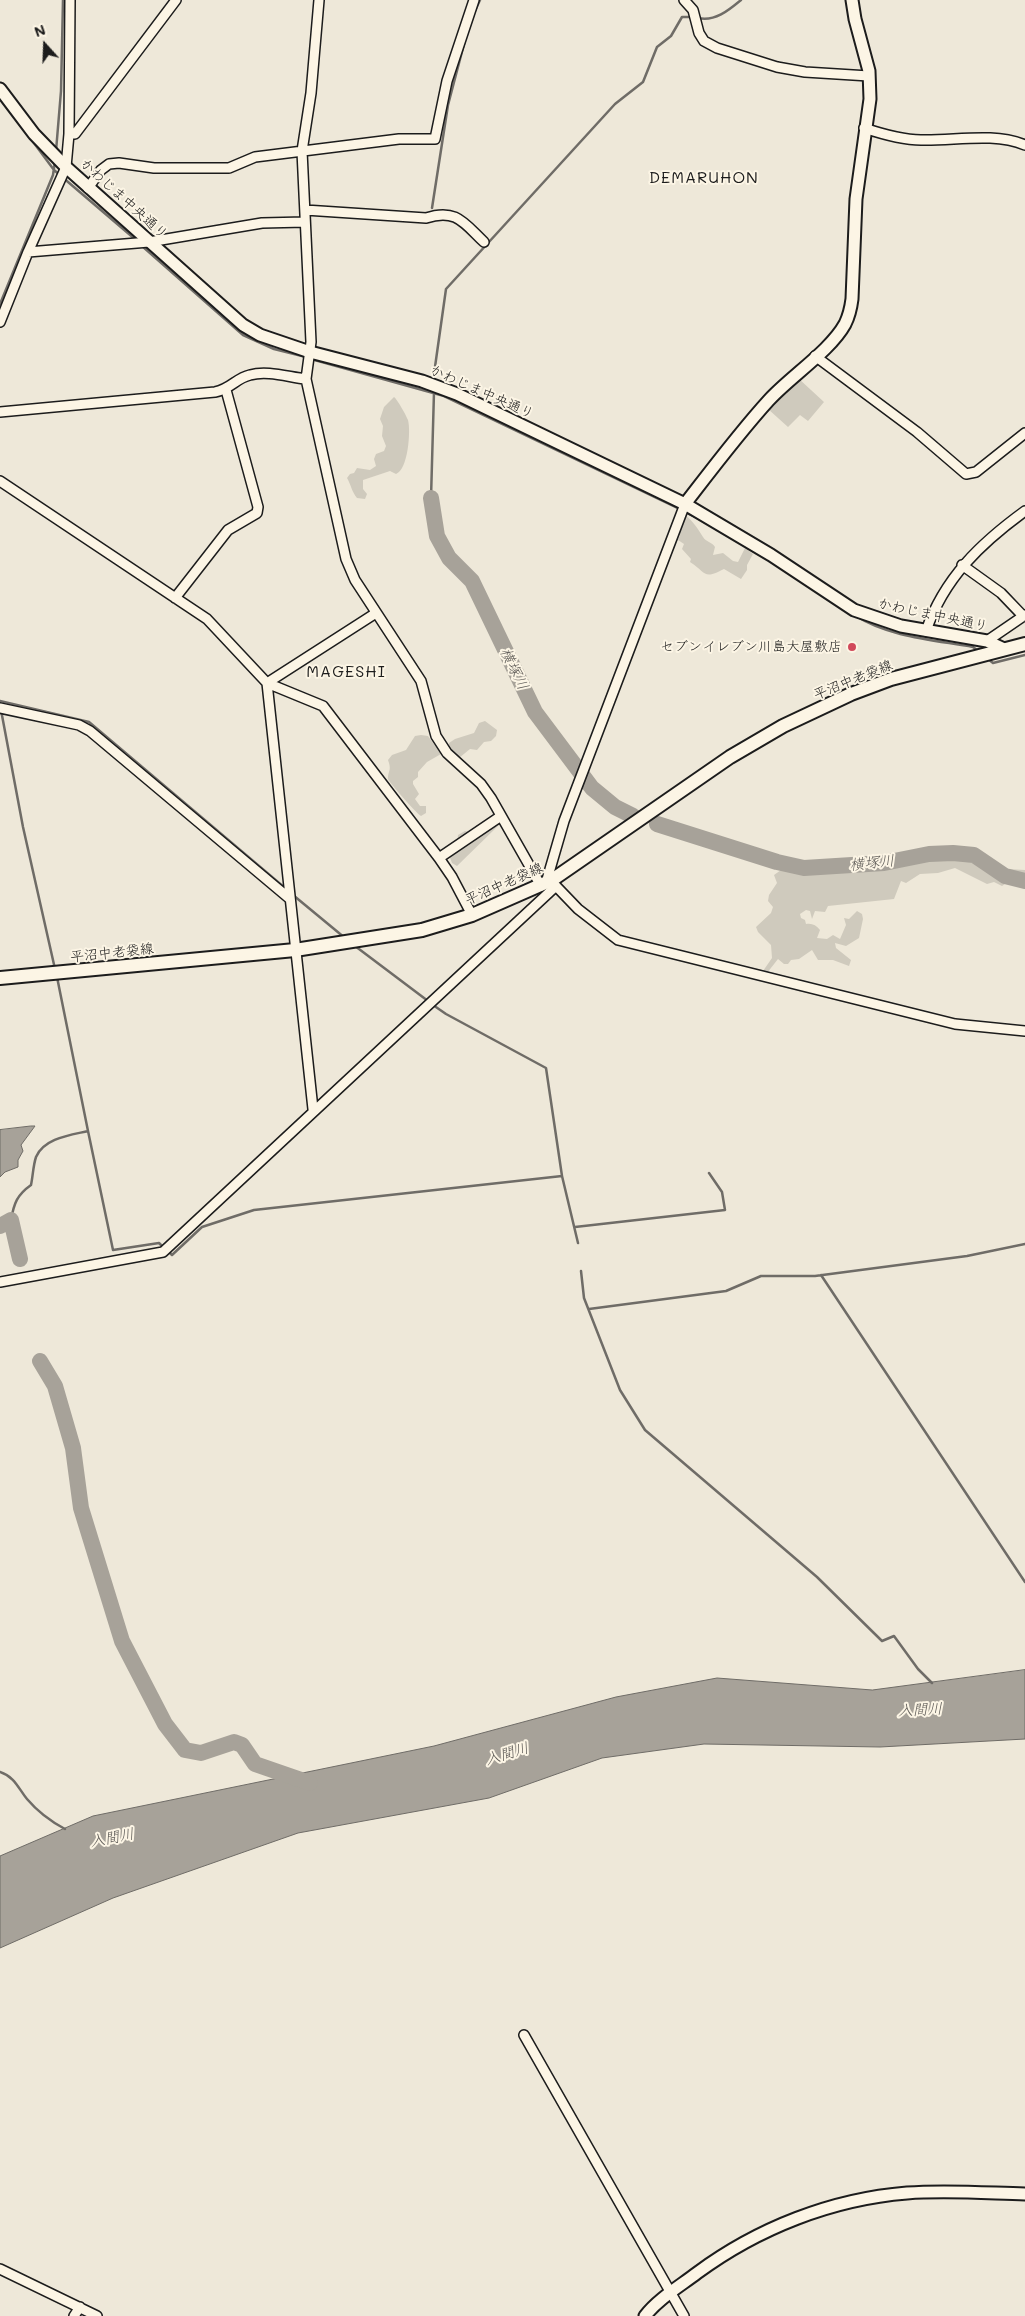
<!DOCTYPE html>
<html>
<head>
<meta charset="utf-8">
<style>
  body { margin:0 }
  #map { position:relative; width:1025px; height:2316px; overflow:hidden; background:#eee8d9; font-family:Mali,sans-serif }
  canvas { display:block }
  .north { position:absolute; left:20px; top:20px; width:50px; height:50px; -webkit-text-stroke:4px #fcf5e5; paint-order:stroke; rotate:340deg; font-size:14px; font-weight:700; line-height:20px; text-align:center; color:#1c1c1c }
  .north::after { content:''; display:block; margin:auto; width:18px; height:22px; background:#1c1c1c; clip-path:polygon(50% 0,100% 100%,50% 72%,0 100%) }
</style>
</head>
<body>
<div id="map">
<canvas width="1025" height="2316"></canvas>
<div class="north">N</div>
</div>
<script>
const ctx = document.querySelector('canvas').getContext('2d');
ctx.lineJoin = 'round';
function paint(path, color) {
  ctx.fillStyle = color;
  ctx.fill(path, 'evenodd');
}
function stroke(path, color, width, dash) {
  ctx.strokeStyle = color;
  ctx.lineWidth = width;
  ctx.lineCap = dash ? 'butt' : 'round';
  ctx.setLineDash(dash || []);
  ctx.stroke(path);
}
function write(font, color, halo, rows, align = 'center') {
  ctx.font = font + ' Mali,"Klee One",sans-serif';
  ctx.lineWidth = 4;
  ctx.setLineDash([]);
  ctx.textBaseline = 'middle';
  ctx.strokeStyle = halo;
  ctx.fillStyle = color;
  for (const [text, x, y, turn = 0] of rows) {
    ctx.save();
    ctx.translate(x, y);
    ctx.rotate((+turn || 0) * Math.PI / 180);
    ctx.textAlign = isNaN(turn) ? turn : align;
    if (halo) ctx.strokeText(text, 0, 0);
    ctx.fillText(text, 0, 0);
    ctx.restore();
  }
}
const green = new Path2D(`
  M798 378 824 402 808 421 800 415 788 427 768 409Z
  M394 397C397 399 406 415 408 420 411 431 408 470 396 474L390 471 363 480V489L367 494 365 499 357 498C352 492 351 485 347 478L350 474 354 473 357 468 370 470 376 466 374 459 376 454 384 451 386 446 382 436 383 426 380 419 384 407Z
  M685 515C693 521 698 529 703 537 706 542 712 542 715 547L713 555 723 553 733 561 738 562 745 548 753 554 747 565V570L741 579 724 569C703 580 707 573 690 562L691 559 682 549 684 544 678 540 680 535 676 533Z
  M485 721 497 730 496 736 491 741 484 742 477 750 470 749 459 758 449 749V743L455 739 474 733 479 723Z
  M421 735 428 736 441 754 427 762 418 772V777L413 781V784L419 794 415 799 420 806H426V813L421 816C417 814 388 781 388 779 388 770 392 771 388 760L392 755 406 750 415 736Z
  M496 821 500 824 457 866 452 863 449 855 457 844 458 835 465 831 469 832 477 825Z
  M945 847 975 853 990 863 1007 869 1025 870V887L1008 882 1002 886 994 882 987 884 955 868 938 873 920 874 906 883 901 881 894 899 828 906 825 912 815 911 812 919 810 911 806 910 800 914 801 918 805 920 806 924C812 923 816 925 820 930L817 938 827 939 833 935 840 939 846 925 844 918 849 919 857 911 862 914 863 919 859 938 846 946 835 943 836 948 851 960 849 966 833 960H818L812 950 799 959 791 960 788 964H784L778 959 767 973 763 971 772 958 771 945 758 932 756 927 771 913 773 907 768 901 769 895 777 883 774 875 781 870 780 865 784 861 791 866 795 862 821 863 855 858 862 861C875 857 880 864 892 852L906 856 923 851 930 856H936L939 848Z`);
const water = new Path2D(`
  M31 1126H35L21 1145 23 1151 18 1160V1167L5 1172 0 1177V1130Z
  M1025 1670V1739L880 1747 704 1744 602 1758 489 1798 298 1833 113 1898 0 1948V1856L93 1816 434 1746 616 1697 717 1678 872 1690Z`);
const stream = new Path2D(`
  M473 15 480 0
  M698 18C715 22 729 10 741 0
  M31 139 54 170 136 240
  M56 151 61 91 63 0
  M432 208 448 105 464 44
  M142 246 243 335 274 349 306 357
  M0 304 53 175 55 161
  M311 359 444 396 680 509
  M433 381 446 289 615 104 643 82 657 47 671 36 682 17H693
  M431 498 434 392
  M685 512 698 518
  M856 616C889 637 934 640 973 647L978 651
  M987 658 993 663 1025 655
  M0 701 89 722 285 888
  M1 710 23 827 55 969
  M293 895 345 938
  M355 946 428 1001
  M433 1005 446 1014 546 1068 562 1176 578 1243
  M88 1131 113 1250 159 1243 163 1247
  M11 1220C14 1203 17 1195 31 1185 33 1176 33 1166 36 1157 44 1138 71 1135 88 1131L57 977
  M575 1227 725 1210 722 1192 709 1173
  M168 1251 172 1255 202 1227 254 1210 562 1176
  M581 1271 584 1298 620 1390 645 1430 817 1577 882 1641 894 1636 918 1669 932 1683
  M821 1275 1025 1582
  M589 1309 726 1291 761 1276H815L967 1256 1025 1244
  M0 1772C15 1777 18 1788 27 1799 38 1812 50 1821 65 1829`);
const river = new Path2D(`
  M431 498 437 536 449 558 472 581 535 712 592 788 615 807 633 816
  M657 824 777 862 804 868 884 863 929 854 953 853 974 855 1005 876 1025 881
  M0 1226 11 1220 20 1259
  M40 1361 55 1386 73 1448 81 1508 122 1641 165 1724 185 1750 201 1753 234 1742 242 1745 255 1764 310 1783`);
const minor = new Path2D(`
  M319 0 311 93 302 151 311 342 306 379 346 559 355 580 421 681 436 736 447 753 481 784 491 798 541 886
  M684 0 693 10 699 33 704 41 717 48 777 67 805 72 869 76
  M864 128C882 134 902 140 921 140 955 141 993 132 1025 145
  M69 134H75L176 0
  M88 188 101 170 109 164 119 163 154 168H229L255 157 399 139H435L447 81 474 0
  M305 210 426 218C456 208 464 223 484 242
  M28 252 149 242 262 223 305 222
  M0 322 28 252 66 167 69 134 70 0
  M815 356 917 432 966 474 976 472 1025 433
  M0 412 215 392C231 389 236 378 250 375 267 370 288 377 306 379
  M0 481 207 619 267 683 323 706 439 858 452 877 472 915
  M962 565 1001 593 1023 616
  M175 598 228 530 257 513 258 507 226 390
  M926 631C944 578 981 543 1025 511
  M987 641 1025 615
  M0 708 79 725 90 731 290 899
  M439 858 501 816
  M546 883 564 821 685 504
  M553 883 578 909 618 940 955 1024 1025 1031
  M313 1109 267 683 376 613
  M0 1282 163 1252 556 886
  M524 2035 684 2316
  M0 2269 97 2316
  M74 2316 80 2307`);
const tertiary = new Path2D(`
  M0 89 34 134 66 167 243 325 260 335 310 352 422 381 457 394 685 504 771 555 854 610 901 626 987 641 1004 649
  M685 504C712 469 739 433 769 400 791 376 830 351 845 324 849 316 851 307 852 299L856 199 870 99 869 71 855 19 852 0
  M645 2316C658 2299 680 2286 697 2273 758 2228 832 2199 907 2193 946 2190 986 2193 1025 2194`);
const secondary = new Path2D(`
  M0 978 295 950 422 930 472 915 552 880 730 757 783 726 851 694 891 679 1025 644`);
const markers = [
  [852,647,5,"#d1495b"]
];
const streetNames = [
  ["かわじま中央通り",124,199,42],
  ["かわじま中央通り",482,392,24],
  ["かわじま中央通り",933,615,12],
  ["平沼中老袋線",853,680,-22],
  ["平沼中老袋線",504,884,-24],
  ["平沼中老袋線",112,953,-6]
];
const poiNames = [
  ["セブンイレブン川島大屋敷店",842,647]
];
const waterNames = [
  ["横塚川",514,669,64],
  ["横塚川",872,863,-6],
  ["入間川",920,1710,-3],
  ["入間川",507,1754,-17],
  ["入間川",112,1838,-11]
];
const quarterNames = [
  ["DEMARUHON",704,178],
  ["MAGESHI",346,672]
];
paint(green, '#cfcabd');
paint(water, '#a7a299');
stroke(water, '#6f6c67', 1);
stroke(stream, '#6f6c67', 2.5);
stroke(river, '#a7a299', 16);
stroke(minor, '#1c1c1c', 12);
stroke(tertiary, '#1c1c1c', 15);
stroke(secondary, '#1c1c1c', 16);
stroke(minor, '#fcf5e5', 9);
stroke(tertiary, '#fcf5e5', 11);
stroke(secondary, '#fcf5e5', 12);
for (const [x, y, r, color] of markers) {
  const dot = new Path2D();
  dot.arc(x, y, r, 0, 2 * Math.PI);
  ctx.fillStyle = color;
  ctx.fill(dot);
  stroke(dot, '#fcf5e5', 2);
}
write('14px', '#1c1c1c', '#fcf5e5', streetNames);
write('14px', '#1c1c1c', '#fcf5e5', poiNames, 'right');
write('italic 15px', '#5b5854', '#fcf5e5', waterNames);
ctx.letterSpacing = '1px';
write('16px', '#1c1c1c', '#fcf5e5', quarterNames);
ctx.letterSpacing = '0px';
</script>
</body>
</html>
